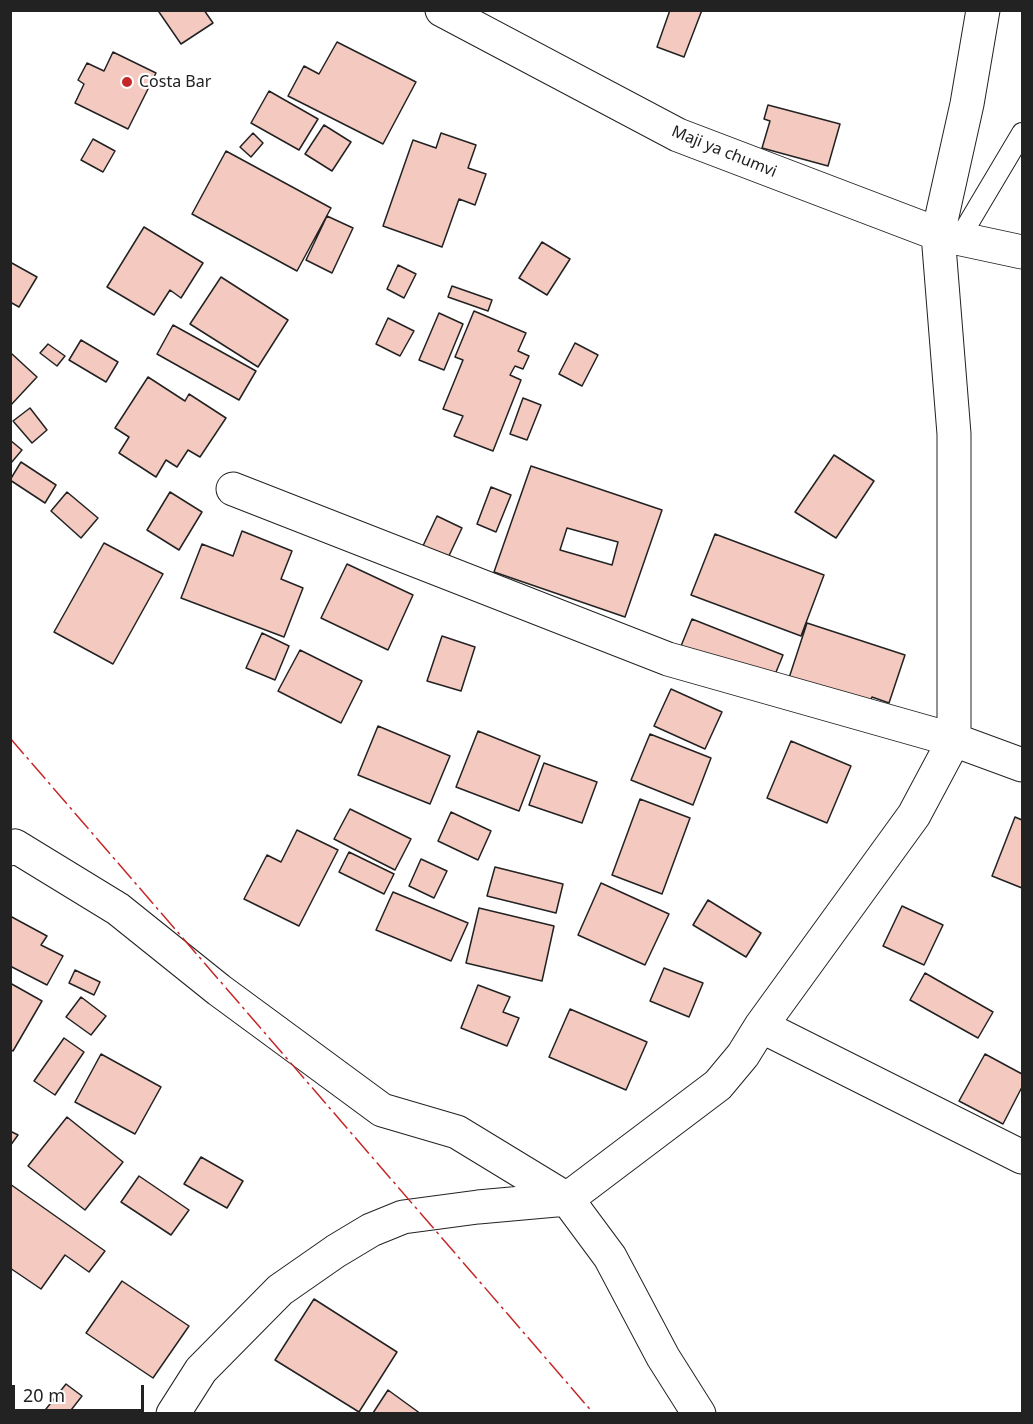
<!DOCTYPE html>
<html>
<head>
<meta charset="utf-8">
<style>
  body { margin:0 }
  #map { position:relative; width:1033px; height:1424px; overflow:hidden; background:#fff; font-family:"Noto Sans",sans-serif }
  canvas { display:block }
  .frame { position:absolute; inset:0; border:12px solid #222; pointer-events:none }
  .scale { position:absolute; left:12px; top:1385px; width:132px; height:27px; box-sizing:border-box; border:3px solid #222; border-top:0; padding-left:8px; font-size:18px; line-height:21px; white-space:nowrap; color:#222; -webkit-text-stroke:4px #fff; paint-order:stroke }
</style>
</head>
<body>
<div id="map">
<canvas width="1033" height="1424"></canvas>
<div class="frame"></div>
<div class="scale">20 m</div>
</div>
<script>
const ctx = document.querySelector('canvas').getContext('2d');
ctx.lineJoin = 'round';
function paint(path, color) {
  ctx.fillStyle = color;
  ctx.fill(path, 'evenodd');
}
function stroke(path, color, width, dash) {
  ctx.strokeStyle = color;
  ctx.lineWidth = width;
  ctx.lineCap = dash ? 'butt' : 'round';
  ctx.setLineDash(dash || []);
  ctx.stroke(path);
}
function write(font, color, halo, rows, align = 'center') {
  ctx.font = font + ' "Noto Sans",sans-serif';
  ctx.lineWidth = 4.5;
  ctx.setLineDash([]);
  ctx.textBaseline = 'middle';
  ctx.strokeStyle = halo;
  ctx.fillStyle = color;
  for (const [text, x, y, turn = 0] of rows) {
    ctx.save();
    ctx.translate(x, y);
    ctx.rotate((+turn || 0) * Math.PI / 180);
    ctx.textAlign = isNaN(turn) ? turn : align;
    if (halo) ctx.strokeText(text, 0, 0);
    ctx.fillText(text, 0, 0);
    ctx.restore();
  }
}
const building = new Path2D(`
  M161 10H204L213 23 181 44 159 12Z
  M670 10H702L684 57 657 47Z
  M337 42 416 82 383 144 288 96 304 66 319 74Z
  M113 52 156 73 128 129 75 103 84 84 78 80 87 63 104 71Z
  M269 91 318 119 299 150 251 123Z
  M768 105 840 124 828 166 762 148 770 121 764 119Z
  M324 125 351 142 332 171 305 154Z
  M253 133 263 143 251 157 240 147Z
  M441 133 476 145 468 168 486 174 475 205 459 199 442 247 383 226 413 140 436 148Z
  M93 139 115 151 103 172 81 160Z
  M226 151 331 208 297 271 192 214Z
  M327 216 353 228 332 273 306 260Z
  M144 227 203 263 181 298 170 290 154 315 107 287Z
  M542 242 570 259 547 295 519 278Z
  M10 262 37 277 19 307 10 302Z
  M398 265 416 274 404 298 387 289Z
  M221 277 288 320 258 367 190 324Z
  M452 286 492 300 488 311 448 297Z
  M474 311 526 333 518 351 529 356 523 369 515 366 510 375 521 380 493 451 454 436 463 416 443 409 463 360 455 357Z
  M439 313 463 324 444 370 419 360Z
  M388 318 414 331 400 356 376 344Z
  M173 325 256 371 239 400 157 354Z
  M81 340 118 362 106 382 69 360Z
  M575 343 598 355 582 386 559 374Z
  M48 344 65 356 57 366 40 353Z
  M12 354 37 377 10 406V356Z
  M148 377 185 401 189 394 226 418 200 457 188 450 177 467 166 460 156 477 119 453 129 437 115 428Z
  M523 398 541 405 527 440 510 434Z
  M30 408 47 430 32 443 13 421Z
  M10 440 22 450 11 463H10Z
  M834 455 874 481 836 538 795 512Z
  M21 462 56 485 45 503 10 480Z
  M531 466 662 510 625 617 494 572ZM567 528 618 542 612 565 560 550Z
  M491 487 511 495 496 532 477 524Z
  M67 492 98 518 81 538 51 511Z
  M170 492 202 512 179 550 147 530Z
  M437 516 462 528 447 560 422 548Z
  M242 531 292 551 281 579 303 588 284 637 181 598 202 544 233 556Z
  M715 534 824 575 801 636 691 595Z
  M104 543 163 574 113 664 54 632Z
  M347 564 413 595 388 650 321 618Z
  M692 619 783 655 772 682 681 646Z
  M807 623 905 655 889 703 872 697 867 710 787 684Z
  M262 633 289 646 275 680 246 668Z
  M442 636 475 647 461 691 427 681Z
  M300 650 362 681 341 723 278 691Z
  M671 689 722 712 705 749 654 726Z
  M378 726 450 756 430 804 358 775Z
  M478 731 540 756 519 811 456 787Z
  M650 734 711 758 693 805 631 780Z
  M791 741 851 766 827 823 767 798Z
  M544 763 597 782 582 823 529 805Z
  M640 799 690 818 662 894 612 875Z
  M350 809 411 839 395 870 334 839Z
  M451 812 491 831 478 860 438 841Z
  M1015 817 1022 820V888L992 876Z
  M297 830 338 850 299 926 244 899 267 855 281 862Z
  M349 852 394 874 384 894 339 872Z
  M421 859 447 871 434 898 409 886Z
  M495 867 563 884 556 913 487 896Z
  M601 883 669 914 645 965 578 935Z
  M393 892 468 923 451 961 376 930Z
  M708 900 761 933 746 957 693 925Z
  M902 906 943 925 924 965 883 946Z
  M479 908 554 926 542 981 466 963Z
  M10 916 47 936 41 945 63 956 47 985 10 966Z
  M664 968 703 983 689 1017 650 1001Z
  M75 970 100 982 94 995 69 983Z
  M925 973 993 1012 978 1038 910 1000Z
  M10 983 42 1001 13 1051 10 1049Z
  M478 985 510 997 503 1012 519 1018 507 1046 461 1028Z
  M81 997 106 1016 91 1035 66 1017Z
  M570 1009 647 1042 626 1090 549 1057Z
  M64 1038 84 1052 55 1095 34 1081Z
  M101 1054 161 1087 135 1134 75 1102Z
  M985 1054 1022 1074V1087L1003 1124 959 1101Z
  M67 1117 123 1162 85 1210 28 1166Z
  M10 1131 18 1135 10 1146Z
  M201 1157 243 1181 227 1208 184 1184Z
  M139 1176 189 1210 171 1235 121 1202Z
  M10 1184 105 1251 89 1272 65 1255 41 1289 10 1268Z
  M122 1281 189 1326 153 1378 86 1333Z
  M314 1299 397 1352 359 1412 275 1360Z
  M66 1384 82 1396 68 1414H42Z
  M388 1390 421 1414 373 1413Z`);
const service = new Path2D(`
  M959 239 1022 133`);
const minor = new Path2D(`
  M442 10 678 135 938 234 1022 252
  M233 489 668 659 954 740 1022 765
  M10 849 15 846 118 909 219 990 382 1110 457 1132 567 1199 610 1257 663 1357 699 1414
  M761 1026 1022 1157
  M173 1414 201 1370 280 1290 336 1251 371 1230 403 1217 478 1207 567 1199 718 1085 743 1055 761 1026 914 815 954 740V434L938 234 967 104 983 10`);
const power = new Path2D(`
  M10 738 594 1414`);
const markers = [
  [127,82,6,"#c62828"]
];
const poiNames = [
  ["Costa Bar",139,82]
];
const streetNames = [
  ["Maji ya chumvi",724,152,22]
];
paint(building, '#f3c9c0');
stroke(building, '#222', 1.5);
stroke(service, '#222', 22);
stroke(minor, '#222', 35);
stroke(service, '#fff', 20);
stroke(minor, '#fff', 33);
stroke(power, '#c62828', 1.5, [21, 4.5, 3, 4.5]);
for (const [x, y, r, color] of markers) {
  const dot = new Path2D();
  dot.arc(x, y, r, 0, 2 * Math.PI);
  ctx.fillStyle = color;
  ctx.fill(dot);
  stroke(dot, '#fff', 2);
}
write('16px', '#222', '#fff', poiNames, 'left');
write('16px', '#222', '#fff', streetNames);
</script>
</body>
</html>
